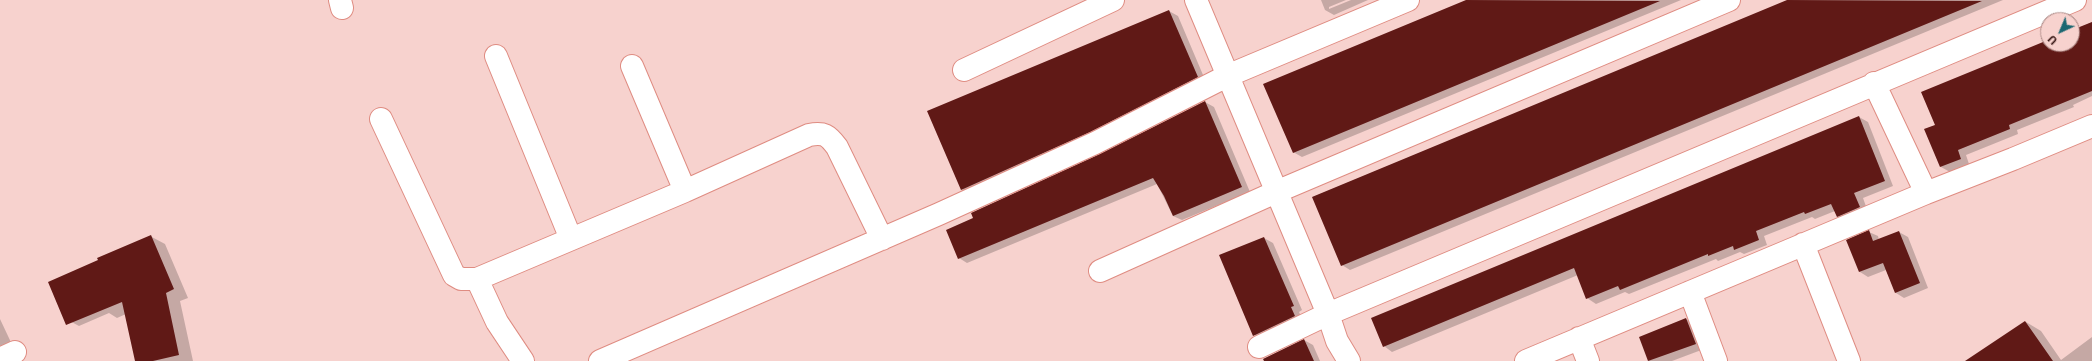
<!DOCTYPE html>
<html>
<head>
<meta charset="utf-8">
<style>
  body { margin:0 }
  #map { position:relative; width:2092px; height:361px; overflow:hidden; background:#f7d2ce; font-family:"Noto Sans",sans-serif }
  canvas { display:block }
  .north { position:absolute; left:2040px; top:12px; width:40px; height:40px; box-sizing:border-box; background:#f7d2ce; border:1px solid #a78481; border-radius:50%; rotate:224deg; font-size:11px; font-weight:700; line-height:16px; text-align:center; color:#30100e }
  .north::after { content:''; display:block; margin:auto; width:14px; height:18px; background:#1c6771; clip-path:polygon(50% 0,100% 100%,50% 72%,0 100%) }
</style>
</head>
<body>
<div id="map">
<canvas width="2092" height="361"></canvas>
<div class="north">U</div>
</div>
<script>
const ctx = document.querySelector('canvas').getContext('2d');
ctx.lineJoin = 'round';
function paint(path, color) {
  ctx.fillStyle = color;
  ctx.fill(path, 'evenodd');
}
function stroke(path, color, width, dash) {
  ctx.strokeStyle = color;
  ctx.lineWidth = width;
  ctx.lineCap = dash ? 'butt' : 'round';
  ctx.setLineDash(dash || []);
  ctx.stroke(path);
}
const shadow = new Path2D(`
  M1321 0H1346L1329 7V9L1351 0H1368L1334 15 1325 10Z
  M1469 0H1681L1302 157 1293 152 1265 85Z
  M1790 0H2003L1350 270 1342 265 1313 197Z
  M1169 11 1178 16 1206 82 970 195 962 190Z
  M2092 22V96L2073 105 2074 107 2017 130 2018 134 1966 155 1969 164 1950 172 1941 167 1925 129 1936 125 2048 41V44H2072V31Z
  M1205 102 1214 107 1250 192 1182 220 1173 216 1157 184 967 263 959 258 974 219Z
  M1859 117 1868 122 1893 186 1863 198 1868 212 1846 221 1837 216 1835 211 1815 219 1812 217 1764 236 1767 245 1744 254 1740 252 1718 261 1716 259 1629 294 1625 292 1596 304 1587 298 1578 275 1392 352 1384 346Z
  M1869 232 1878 236 1879 240 1899 232 1908 237 1928 288 1904 298 1896 293 1886 270 1868 277 1860 272Z
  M150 236 165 244 188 298 180 301 193 361H136L126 314 117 318 109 313 79 326 64 318 99 261Z
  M1264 238 1273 243 1302 310 1299 312 1303 321 1263 340 1254 335Z
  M0 319 16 353 0 360Z
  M1686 319 1695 324 1704 349 1672 361H1649L1640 338Z
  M2026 322 2041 331 2061 360 2092 337V361H1975Z
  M1304 340 1313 345 1320 361H1265Z`);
const building = new Path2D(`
  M1466 0 1660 1 1293 153 1263 84Z
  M1787 0 1982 1 1341 266 1312 197Z
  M1169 10 1198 77 1090 132 961 190 927 111Z
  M2092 22V91L2009 125 2010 129 1958 150 1961 159 1940 167 1924 129 1935 125 1921 92 2048 40V44H2072V30Z
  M1205 101 1242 187 1173 216 1164 196 1153 178 958 259 946 230 973 218 971 213 1100 154Z
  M1859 116 1885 181 1854 193 1860 207 1837 217 1831 204 1805 214 1804 212 1756 231 1759 240 1734 250 1733 246 1708 256V254L1620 290 1618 286 1586 299 1574 268 1383 347 1371 318Z
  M1869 230 1873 241 1899 231 1920 283 1895 293 1883 263 1859 272 1846 240Z
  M151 235 174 289 166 293 179 355 153 361H135L122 302 66 325 48 282 98 260 97 258Z
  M1264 237 1294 306 1291 307 1295 316 1253 336 1219 255Z
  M1686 318 1696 344 1648 361 1639 337Z
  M2025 321 2053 361H1965Z
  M1304 339 1314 361H1264L1263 359Z`);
const minor = new Path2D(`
  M340 0 342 8
  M1196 0 1328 314 1337 341 1349 361
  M496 56 571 239
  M632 66 685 191
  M964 70 1113 0
  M1874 83 1926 193 2013 159 2092 126
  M381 119 454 275 461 279H477L497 322 523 361
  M1803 244 1849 361
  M1100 271 1276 192 1729 0
  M477 279 685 191 809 135C824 132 828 135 837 147L882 239
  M1690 292 1716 361
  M1579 338 1588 361
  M1259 347 1328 314 2075 0
  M0 359 15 352
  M600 361 939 214 1095 143 1227 76 1408 0
  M1526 361 1926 193`);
paint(shadow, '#0003');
paint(building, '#601916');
stroke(minor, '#df8c82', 24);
stroke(minor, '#fff', 22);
</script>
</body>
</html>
